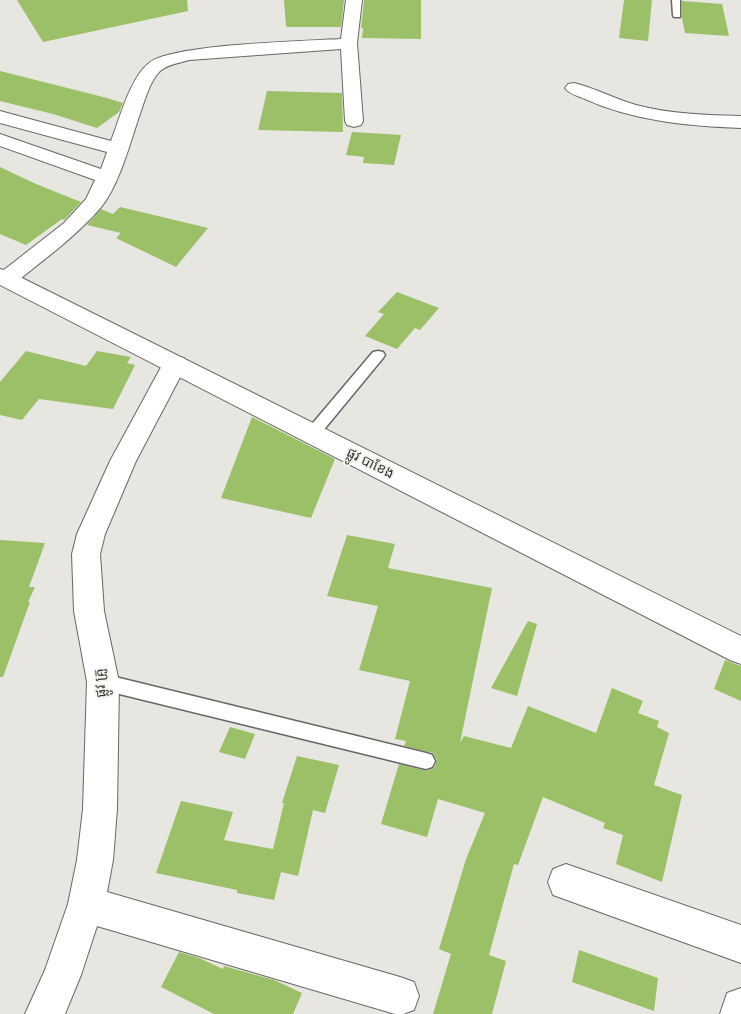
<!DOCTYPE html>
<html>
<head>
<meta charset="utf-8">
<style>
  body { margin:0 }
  canvas { display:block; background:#e7e6e1 }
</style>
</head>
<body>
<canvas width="741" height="1014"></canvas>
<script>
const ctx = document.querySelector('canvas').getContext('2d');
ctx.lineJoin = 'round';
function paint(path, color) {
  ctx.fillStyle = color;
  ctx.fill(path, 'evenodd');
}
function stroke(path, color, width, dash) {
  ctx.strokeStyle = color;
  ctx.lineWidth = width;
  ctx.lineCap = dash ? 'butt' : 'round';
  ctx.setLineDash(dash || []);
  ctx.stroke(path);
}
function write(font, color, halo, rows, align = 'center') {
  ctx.font = font + ' "Titillium Web","Noto Sans Khmer",sans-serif';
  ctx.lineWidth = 4;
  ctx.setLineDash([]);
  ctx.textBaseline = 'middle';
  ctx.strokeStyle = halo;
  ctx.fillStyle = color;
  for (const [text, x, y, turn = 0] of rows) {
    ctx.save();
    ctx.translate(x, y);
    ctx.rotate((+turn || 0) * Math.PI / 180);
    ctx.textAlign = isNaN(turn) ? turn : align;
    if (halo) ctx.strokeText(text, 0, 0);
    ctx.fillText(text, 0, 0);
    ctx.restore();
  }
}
const building = new Path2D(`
  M17 0H187L188 11 43 42Z
  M284 0H344L341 27H288L286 26Z
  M364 0H421V39L362 38 363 28H361Z
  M624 0H652L648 41 619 38Z
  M682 1 722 4 729 36 685 33 682 18Z
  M0 71 107 98 123 103 119 112 97 128 53 114 0 101Z
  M267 91 342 93 343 132 258 130Z
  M352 132 401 135 394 165 363 163 364 157 346 155Z
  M0 167 36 184 81 202 64 220 62 219 26 245 0 234Z
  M120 207 179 221 208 228 176 267 116 238 121 233 87 225 101 209 113 214Z
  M397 292 439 308 420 330 415 328 397 349 365 336 384 314 378 312Z
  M26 351 86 366 97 351 131 357 127 363 135 365 113 409 39 399 22 420 0 415V382Z
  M252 417 335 459 311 518 221 498Z
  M347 535 395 544 388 568 492 588 460 743 464 736 511 748 528 706 596 733 612 688 643 701 638 713 659 721 657 727 669 733 654 785 682 795 662 882 616 864 623 835 603 828 605 823 543 797 518 865 514 864 489 955 506 961 492 1014H433L451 954 439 949 466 859 485 813 438 799 427 837 381 824 399 764 427 771 434 768 437 760 433 753 404 746 406 741 395 739 410 681 359 670 378 606 327 596Z
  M0 540 45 543 29 587H35L28 602H30L3 677H0Z
  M528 621 537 624 517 696 491 688Z
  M725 660 741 666V701L714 689Z
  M230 727 255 734 245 759 219 752Z
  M297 756 339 765 325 813 313 810 298 876 281 872 274 900 237 893V890L156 873 181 801 233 812 224 840 273 849 284 803H282Z
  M579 950 658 978 654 1011 572 982Z
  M179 952 199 958 223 969 224 966 274 980 302 993 293 1014H214L161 987Z`);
const lane = new Path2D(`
  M672 0H680V17H674L673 15Z
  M378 351 383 352 385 355 383 358 317 438H307L305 434 307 430 373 352Z
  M103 674 426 753 432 755 435 761 432 767 426 769 103 690 97 687 94 682 97 677Z`);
const street = new Path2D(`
  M346 0H362L357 43 363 121 361 125 354 127 347 125 345 121 341 49 189 60C180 63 168 64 160 71 151 80 146 96 142 108 132 136 120 184 102 206 77 236 44 259 14 284L6 286 0 284V273L64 223 86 199 95 180 0 146V134L101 169 107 152 0 123V111L111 141C120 118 130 78 149 63 172 44 305 41 341 39Z
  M574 83C595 88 615 99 636 105 670 114 706 115 741 116V128C688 126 634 121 585 99 578 96 569 94 565 88L568 84Z
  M175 356 184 358 187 364 136 461 105 534 100 554 104 611 119 682 117 809 113 860 107 892 400 977 414 982 419 996 414 1010 403 1014H395L97 926 81 975 65 1014H25L45 970 68 904 77 860 83 809 87 682 74 611 72 554 77 534 110 461 166 358Z
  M566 864 741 925V963L553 895 548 882 553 869Z
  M741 988V1014H720L727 993Z`);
const secondary = new Path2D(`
  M0 269 8 271 741 636V664L730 660 0 285Z`);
const streetNames = [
  ["ផ្លូវ បាខែង",370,464,27],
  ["ផ្លូវ គ្រូ",101,683,-95]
];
paint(building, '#9bc067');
stroke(lane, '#686763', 3);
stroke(street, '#686763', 2);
stroke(secondary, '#686763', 2);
paint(lane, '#fff');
paint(street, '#fff');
paint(secondary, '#fff');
write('14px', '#393937', '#f4f3ee', streetNames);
</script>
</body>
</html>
